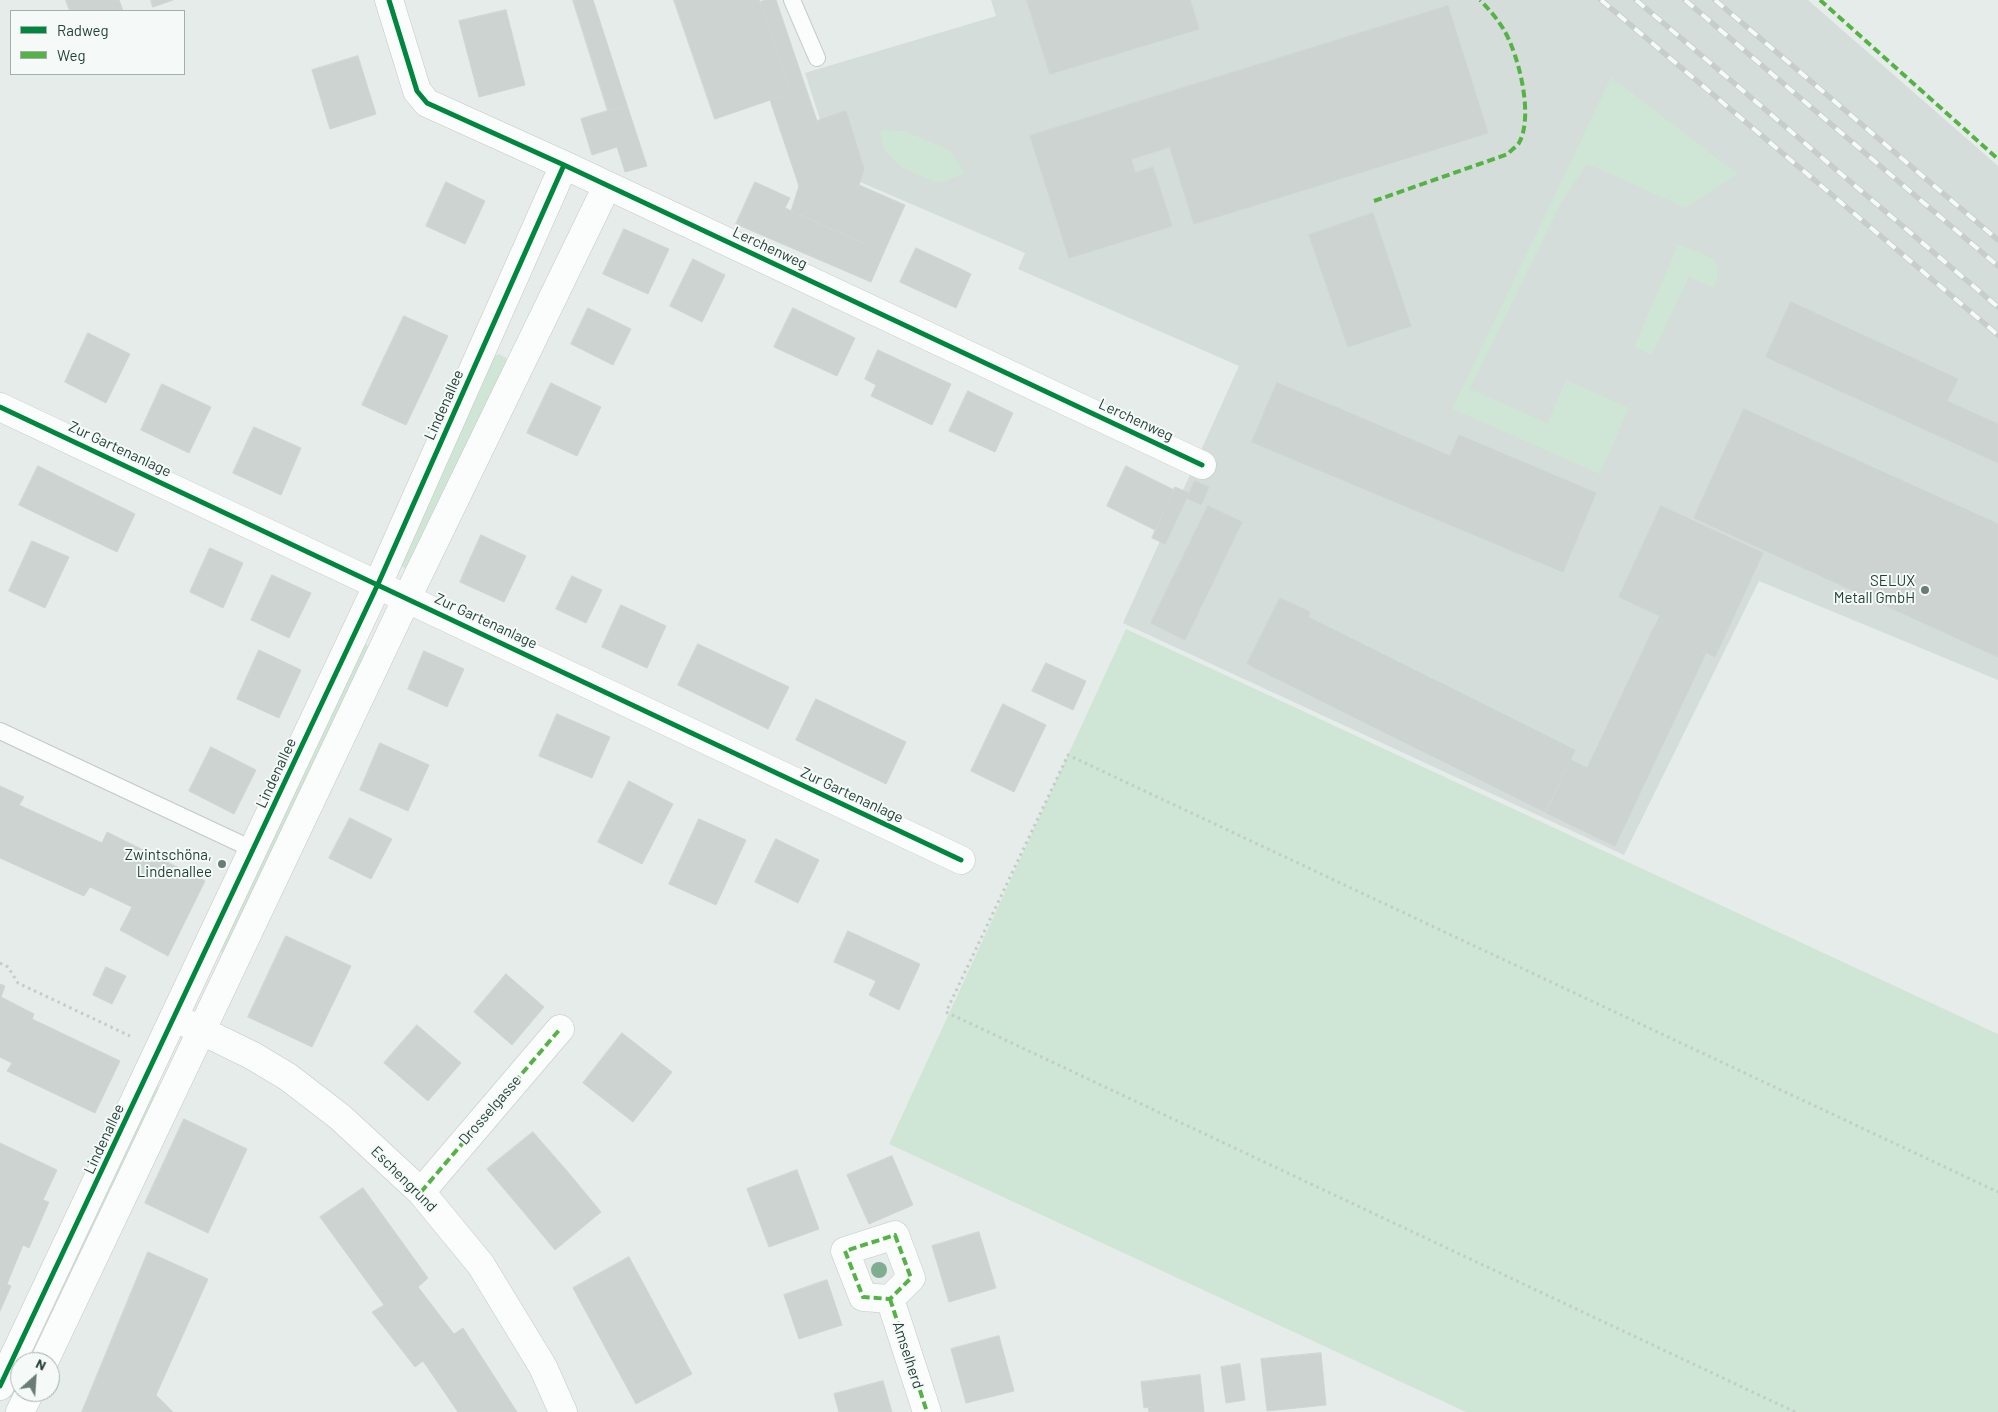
<!DOCTYPE html>
<html>
<head>
<meta charset="utf-8">
<style>
  body { margin:0 }
  #map { position:relative; width:1998px; height:1412px; overflow:hidden; background:#e6ece9; font-family:Barlow,sans-serif }
  canvas { display:block }
  .legend { position:absolute; left:10px; top:10px; width:175px; height:65px; box-sizing:border-box; background:#f5faf8; border:1px solid #a1b0ab; margin:0; padding:6px 9px; list-style:none; font-size:15px; color:#234138 }
  .legend li { display:flex; align-items:center; gap:10px; height:25px }
  .legend b { width:25px; border:1px solid #a1b0ab }
  .north { position:absolute; left:10px; top:1352px; width:50px; height:50px; box-sizing:border-box; background:#f5faf8; border:1px solid #a1b0ab; border-radius:50%; rotate:26deg; font-size:14px; font-weight:700; line-height:20px; text-align:center; color:#234138 }
  .north::after { content:''; display:block; margin:auto; width:18px; height:22px; background:#677d76; clip-path:polygon(50% 0,100% 100%,50% 72%,0 100%) }
</style>
</head>
<body>
<div id="map">
<canvas width="1998" height="1412"></canvas>
<ul class="legend">
<li><b style="height:6px;background:#00873e"></b>Radweg</li>
<li><b style="height:6px;background:#55b346"></b>Weg</li>
</ul>
<div class="north">N</div>
</div>
<script>
const ctx = document.querySelector('canvas').getContext('2d');
ctx.lineJoin = 'round';
function paint(path, color) {
  ctx.fillStyle = color;
  ctx.fill(path, 'evenodd');
}
function stroke(path, color, width, dash) {
  ctx.strokeStyle = color;
  ctx.lineWidth = width;
  ctx.lineCap = dash ? 'butt' : 'round';
  ctx.setLineDash(dash || []);
  ctx.stroke(path);
}
function write(font, color, halo, rows, align = 'center') {
  ctx.font = font + ' Barlow,sans-serif';
  ctx.lineWidth = 4;
  ctx.setLineDash([]);
  ctx.textBaseline = 'middle';
  ctx.strokeStyle = halo;
  ctx.fillStyle = color;
  for (const [text, x, y, turn = 0] of rows) {
    ctx.save();
    ctx.translate(x, y);
    ctx.rotate((+turn || 0) * Math.PI / 180);
    ctx.textAlign = isNaN(turn) ? turn : align;
    if (halo) ctx.strokeText(text, 0, 0);
    ctx.fillText(text, 0, 0);
    ctx.restore();
  }
}
const built = new Path2D(`
  M991 0H1808L1998 166V680L1759 581 1624 855 1123 623 1239 366 1018 269 1025 253 837 172 805 73 996 16Z`);
const green = new Path2D(`
  M1611 77 1738 174 1686 208 1587 164 1561 203 1470 389 1547 423 1566 380 1629 408 1600 474 1452 409Z
  M880 130 904 131 950 150 965 174 937 183 902 168 884 150Z
  M1678 245C1702 254 1729 256 1714 288L1689 277 1652 355 1634 347Z
  M499 354 506 358 507 365 412 562 405 568 398 564 491 358Z
  M1126 629 1998 1034V1412H1466L889 1144Z
  M362 643 366 644 370 651 225 954 218 951Z
  M153 1085 158 1087 160 1095 35 1362H20L21 1392 19 1397 14 1399 7 1396 6 1389 146 1088Z`);
const building = new Path2D(`
  M66 0H119L123 11H70Z
  M151 0H173L153 7Z
  M573 0H593L627 105 608 111Z
  M674 0H759L791 93 715 119Z
  M766 0H776L835 174 799 186 770 100 791 93 760 2Z
  M1027 0H1190L1199 29 1050 74Z
  M1448 6 1488 133 1194 224 1154 97Z
  M506 10 525 85 479 97 459 21Z
  M358 56 376 114 330 129 312 70Z
  M1154 97 1170 147 1131 159 1135 173 1153 167 1172 226 1069 258 1030 136Z
  M627 105 647 166 625 172 617 147 592 155 581 119Z
  M846 111 864 169 859 185 835 174 817 121Z
  M835 174 859 185 838 232 791 211 799 186Z
  M446 182 485 201 465 244 426 226Z
  M755 182 790 198 785 208 884 252 871 282 736 224Z
  M859 185 905 205 884 252 838 232Z
  M1373 213 1411 326 1348 347 1309 235Z
  M624 229 669 249 648 294 603 274Z
  M916 248 961 269 945 303 900 282Z
  M693 259 725 275 702 322 670 306Z
  M961 269 971 274 956 308 945 303Z
  M1791 302 1958 379 1947 401 1998 424V463L1766 357Z
  M588 308 631 329 613 365 571 344Z
  M793 308 855 338 837 376 774 347Z
  M404 316 448 336 427 381 383 360Z
  M88 333 130 354 106 403 65 382Z
  M878 350 951 384 932 425 871 396 876 385 865 379Z
  M383 360 427 381 406 425 362 405Z
  M551 383 601 407 577 456 527 433Z
  M1277 383 1338 408 1314 468 1252 442Z
  M162 384 211 407 189 453 141 430Z
  M968 391 1013 413 995 452 949 431Z
  M1338 408 1450 456 1459 435 1596 493 1563 572 1314 468Z
  M1744 409 1998 524V657L1694 518Z
  M254 427 301 448 281 495 233 473Z
  M38 466 135 514 117 552 19 505Z
  M1126 466 1174 490 1155 530 1107 506Z
  M1195 481 1209 487 1201 505 1187 498Z
  M1175 487 1189 493 1165 544 1152 538Z
  M1208 506 1242 522 1185 640 1151 623Z
  M1661 506 1763 553 1715 657 1654 628 1660 616 1619 597Z
  M481 535 526 556 504 602 460 582Z
  M32 541 69 557 45 608 9 591Z
  M210 548 243 563 223 608 190 592Z
  M272 575 311 593 289 638 251 620Z
  M572 576 602 590 586 623 556 609Z
  M1280 598 1310 612 1308 617 1575 750 1545 812 1247 664Z
  M621 605 666 626 647 668 602 647Z
  M1654 628 1706 653 1615 846 1546 813 1571 760 1587 768Z
  M698 644 789 687 768 729 678 685Z
  M259 650 301 670 279 718 237 699Z
  M424 651 464 669 447 707 408 689Z
  M1046 663 1086 681 1073 710 1032 691Z
  M816 699 906 742 886 784 796 740Z
  M1003 704 1046 725 1014 792 971 771Z
  M557 714 610 737 592 778 539 756Z
  M380 743 429 765 408 811 360 790Z
  M211 747 256 770 234 814 189 791Z
  M629 781 673 804 642 864 598 842Z
  M0 786 24 797 19 805 102 843 107 832 205 881 168 956 120 930 132 907 90 887 84 896 0 858Z
  M350 818 392 839 371 879 329 858Z
  M699 819 746 840 716 905 669 884Z
  M776 839 819 860 798 903 755 882Z
  M848 931 920 964 899 1010 869 995 876 981 834 962Z
  M286 936 351 966 312 1047 248 1017Z
  M106 967 126 976 112 1004 93 995Z
  M506 974 544 1007 512 1045 474 1012Z
  M0 984 5 986 1 997 34 1014 32 1019 120 1061 95 1113 7 1071 12 1063 0 1057Z
  M417 1025 461 1063 428 1101 384 1063Z
  M622 1033 672 1072 633 1122 583 1083Z
  M184 1119 247 1149 208 1233 145 1203Z
  M533 1132 567 1171 521 1209 487 1169Z
  M0 1143 57 1170 43 1200 49 1202 29 1248 23 1245 7 1284 11 1286 0 1311Z
  M892 1156 913 1205 869 1224 847 1175Z
  M797 1170 819 1229 769 1247 747 1189Z
  M567 1171 601 1212 555 1250 521 1209Z
  M363 1188 428 1278 418 1287 454 1334 463 1328 517 1412H458L423 1361 415 1367 372 1312 384 1305 320 1217Z
  M979 1232 996 1288 949 1302 932 1246Z
  M148 1252 208 1279 156 1395 173 1412H82Z
  M629 1257 692 1374 636 1404 573 1288Z
  M827 1280 842 1325 799 1339 784 1295Z
  M999 1336 1014 1391 966 1403 951 1349Z
  M1321 1353 1326 1405 1267 1411 1261 1359Z
  M1240 1364 1245 1400 1226 1403 1221 1367Z
  M1200 1375 1204 1412H1149L1148 1407 1144 1408 1141 1382Z
  M883 1381 892 1412H839L834 1394Z`);
const path = new Path2D(`
  M0 963 8 967 18 983 130 1036
  M1795 1412 946 1012 1068 755 1998 1192`);
const lane = new Path2D(`
  M792 0 817 58
  M0 731 254 850`);
const street = new Path2D(`
  M389 0 417 91 427 103 564 165 1202 465
  M0 407 961 860
  M186 1023 253 1056 288 1077 340 1117 421 1192 481 1265 543 1367 563 1412
  M421 1192 560 1029
  M895 1235 911 1278 890 1299 863 1297 845 1251Z
  M890 1299 927 1412
  M44 1362 407 598 607 186
  M0 1386 378 584 564 165
  M20 1412 30 1392`);
const rail = new Path2D(`
  M1601 0 1998 335
  M1636 0 1998 307
  M1685 0 1998 266
  M1715 0 1998 240`);
const quiet = new Path2D(`
  M1820 0 1998 159
  M1374 201 1508 154C1511 150 1516 147 1519 143 1534 116 1519 56 1504 30 1498 20 1489 9 1480 0
  M421 1192 560 1029
  M895 1235 911 1278 890 1299 863 1297 845 1251Z
  M890 1299 927 1412`);
const cycleway = new Path2D(`
  M389 0 417 91 427 103 564 165 1202 465
  M0 407 961 860
  M0 1386 378 584 564 165`);
const trees = [
  [879,1270]
];
const markers = [
  [1925,590,5,"#677d76"],
  [222,864,5,"#677d76"]
];
const streetNames = [
  ["Lerchenweg",770,248,25],
  ["Lindenallee",444,405,-66],
  ["Lerchenweg",1136,420,25],
  ["Zur Gartenanlage",120,449,25],
  ["Zur Gartenanlage",486,621,25],
  ["Lindenallee",276,773,-65],
  ["Zur Gartenanlage",852,795,25],
  ["Drosselgasse",490,1110,-49],
  ["Lindenallee",104,1139,-65],
  ["Eschengrund",404,1179,45],
  ["Amselherd",908,1355,72]
];
const poiNames = [
  ["SELUX",1915,581],
  ["Metall GmbH",1915,598],
  ["Zwintschöna,",212,855],
  ["Lindenallee",212,872]
];
paint(built, '#d4ddd9');
paint(green, '#cfe5d5');
paint(building, '#cdd3d0');
stroke(building, '#cfd5d2', 1);
stroke(lane, '#c3c9c6', 18);
stroke(street, '#c3c9c6', 29);
stroke(path, '#c2ccc8', 3, [2.5, 4]);
stroke(lane, '#fbfcfc', 16);
stroke(street, '#fbfcfc', 28);
stroke(rail, '#c8cdcb', 5.5);
stroke(rail, '#f5faf8', 4, [11]);
stroke(quiet, '#55b346', 4, [8, 4]);
stroke(cycleway, '#00873e', 5);
ctx.fillStyle = '#7fad90';
for (const [x, y] of trees) {
  ctx.beginPath();
  ctx.arc(x, y, 8, 0, 2 * Math.PI);
  ctx.fill();
}
for (const [x, y, r, color] of markers) {
  const dot = new Path2D();
  dot.arc(x, y, r, 0, 2 * Math.PI);
  ctx.fillStyle = color;
  ctx.fill(dot);
  stroke(dot, '#f5faf8', 2);
}
write('15px', '#234138', '#f5faf8', streetNames);
write('15px', '#234138', '#f5faf8', poiNames, 'right');
</script>
</body>
</html>
